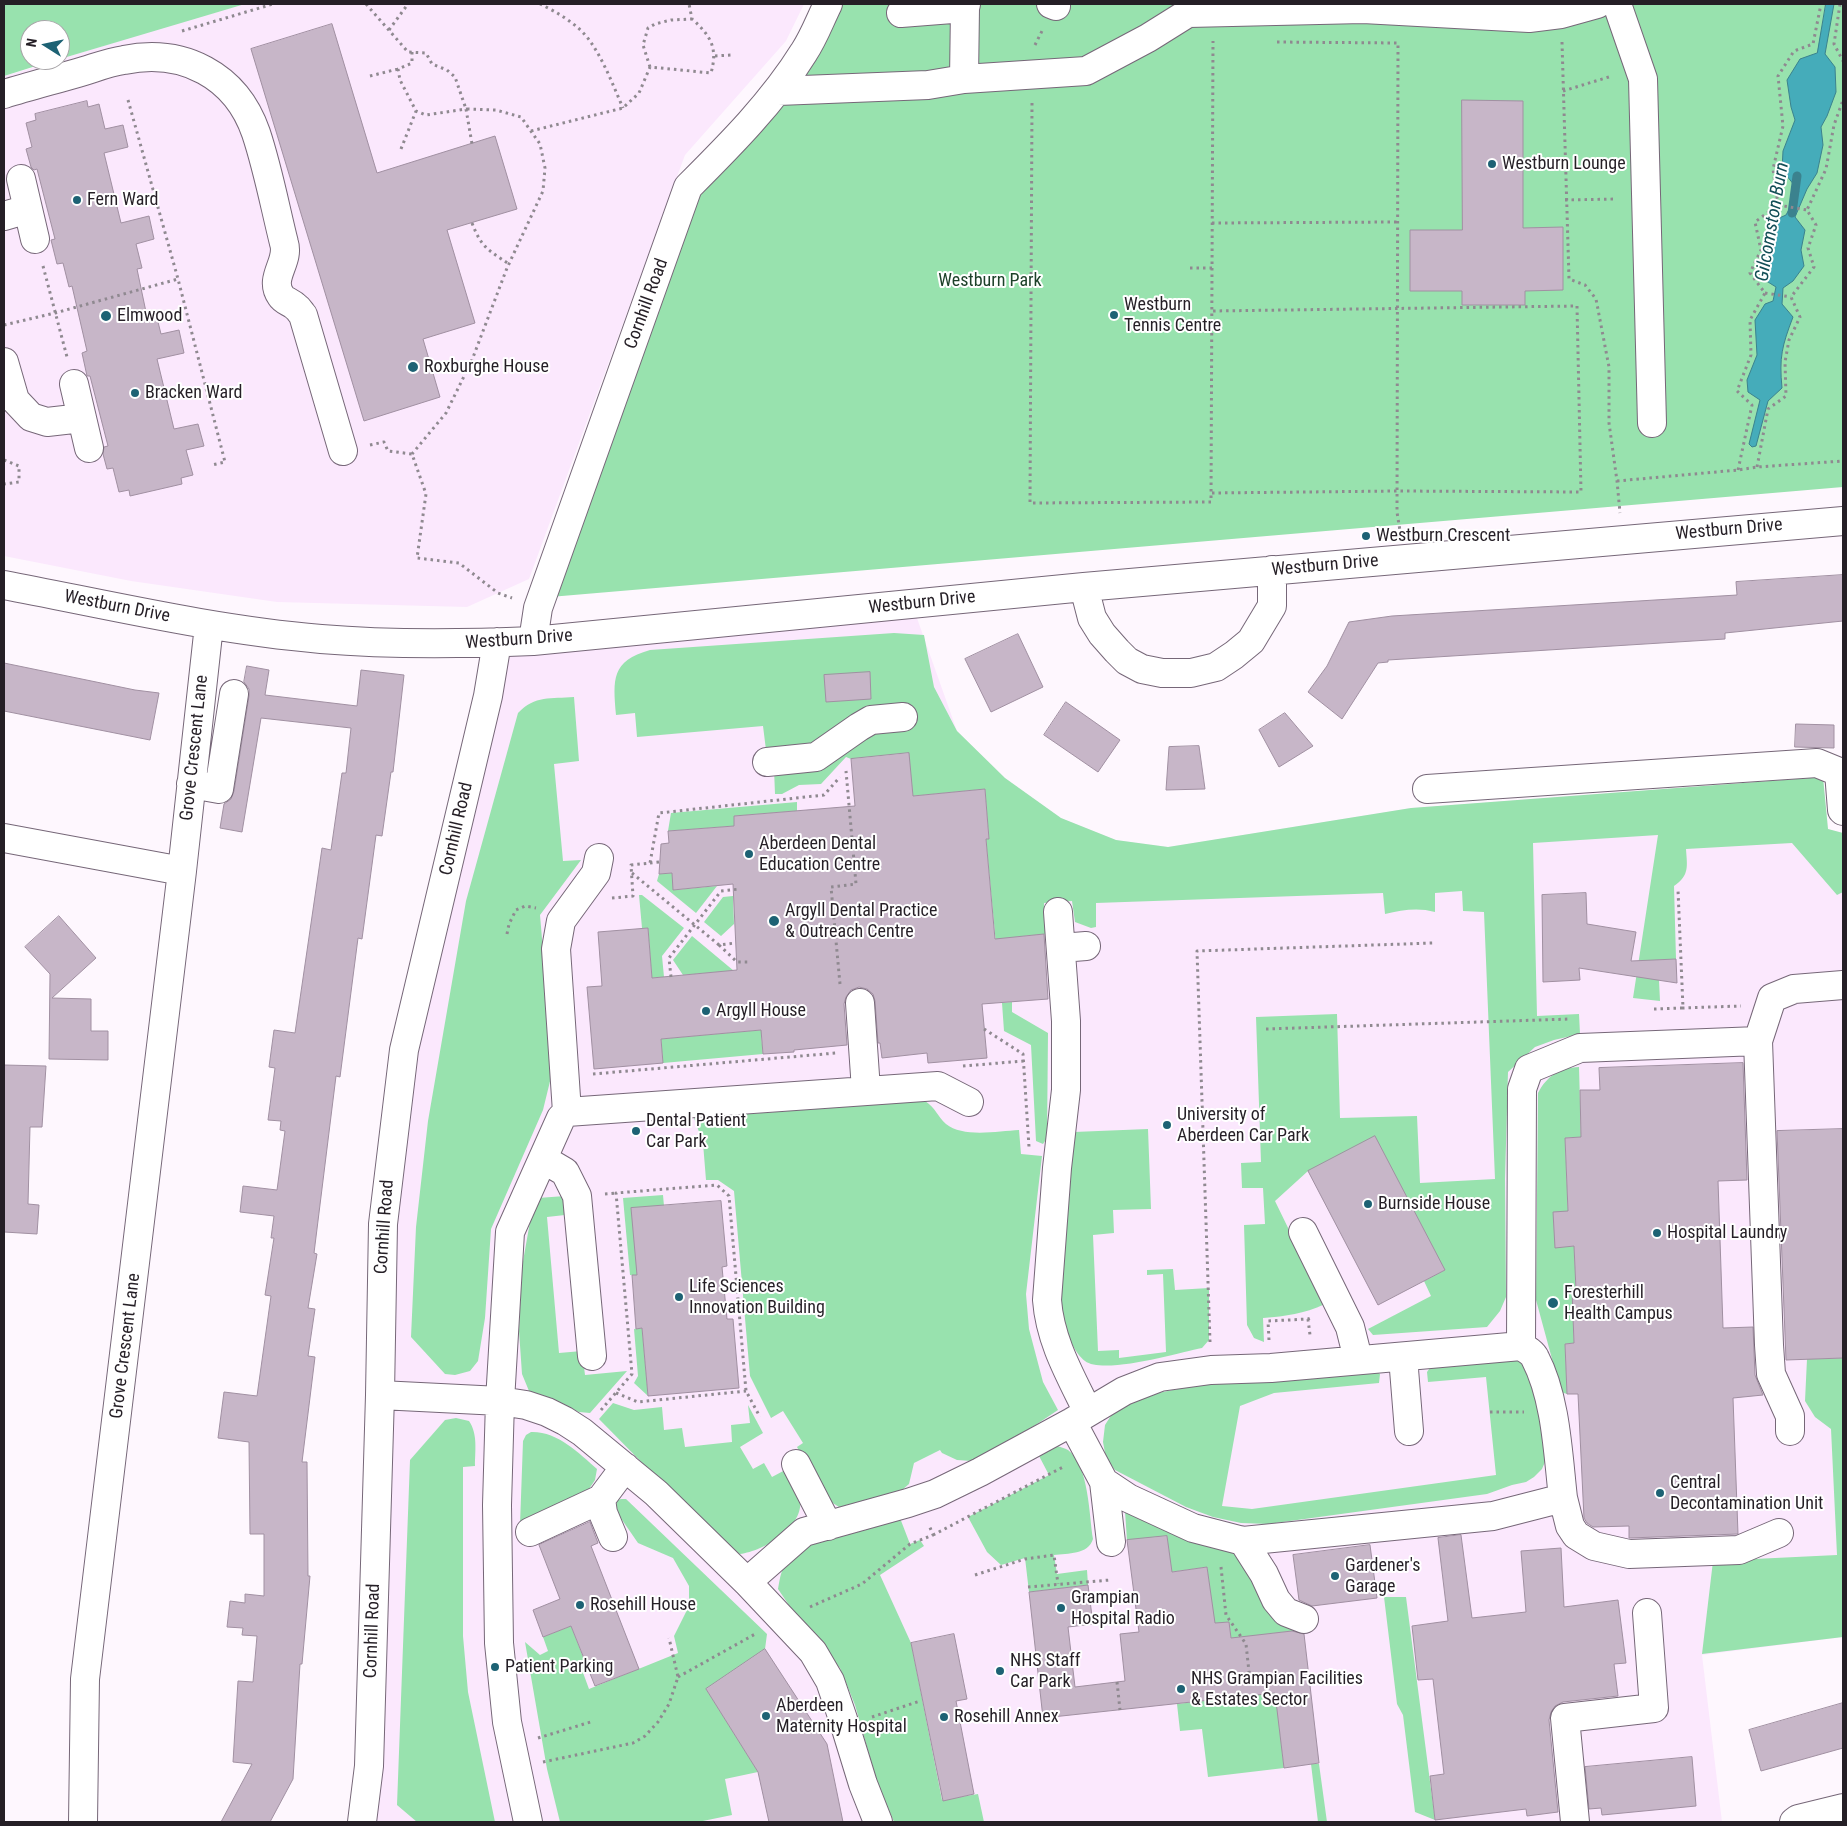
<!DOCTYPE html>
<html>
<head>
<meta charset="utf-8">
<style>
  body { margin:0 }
  #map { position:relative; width:1847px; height:1826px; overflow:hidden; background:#fef7fe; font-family:"Roboto Condensed",sans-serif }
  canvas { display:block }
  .frame { position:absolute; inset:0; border:5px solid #251f26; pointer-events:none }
  .north { position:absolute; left:20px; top:20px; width:50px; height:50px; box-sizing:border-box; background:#fff; border:1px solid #a8a5a8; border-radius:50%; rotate:280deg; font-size:14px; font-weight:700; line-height:20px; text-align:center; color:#251f26 }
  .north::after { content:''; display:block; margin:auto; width:18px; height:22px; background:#1d6274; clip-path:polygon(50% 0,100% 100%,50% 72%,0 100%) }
</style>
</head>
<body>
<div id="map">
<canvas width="1847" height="1826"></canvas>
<div class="frame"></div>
<div class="north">N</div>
</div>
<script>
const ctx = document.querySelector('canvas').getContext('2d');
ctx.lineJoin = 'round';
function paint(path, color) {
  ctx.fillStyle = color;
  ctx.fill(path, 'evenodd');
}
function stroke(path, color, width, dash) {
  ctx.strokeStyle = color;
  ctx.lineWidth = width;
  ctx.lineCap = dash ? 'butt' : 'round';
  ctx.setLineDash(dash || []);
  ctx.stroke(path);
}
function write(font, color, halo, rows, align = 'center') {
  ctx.font = font + ' "Roboto Condensed",sans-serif';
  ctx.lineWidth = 4;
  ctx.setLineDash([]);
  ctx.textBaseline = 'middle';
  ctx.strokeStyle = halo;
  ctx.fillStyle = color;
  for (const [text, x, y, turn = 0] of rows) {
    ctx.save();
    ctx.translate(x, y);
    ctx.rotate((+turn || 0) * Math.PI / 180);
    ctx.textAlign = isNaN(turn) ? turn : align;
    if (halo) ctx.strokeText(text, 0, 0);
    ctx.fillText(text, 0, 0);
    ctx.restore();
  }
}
const built = new Path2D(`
  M245 4H804L786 41 685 155 529 579 467 607 277 602 131 581 4 556V76L60 60V59L171 25Z
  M912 604 957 731 1005 778 1061 818 1116 840 1168 847 1411 808 1823 777 1828 829 1843 833V1637L1702 1655 1722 1822H362L404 1050 497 642Z`);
const green = new Path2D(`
  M4 4H245L60 59V30H30V60H55L4 76Z
  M842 4H1843V487L550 597 696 196 815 55Z
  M894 633 924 635 934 687 957 731 1005 778 1061 818 1116 840 1168 847 1411 808 1823 777 1828 829 1843 833V892L1837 895 1792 843 1686 849C1687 866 1690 875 1674 886L1676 959 1658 960 1660 1001 1633 998 1658 835 1533 843 1537 1016 1579 1014 1580 1034 1554 1040 1535 1047 1508 1072 1505 1179 1506 1297 1500 1311 1487 1327 1373 1335 1368 1329 1431 1296 1424 1281 1445 1270 1308 1171 1275 1201 1325 1304C1303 1314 1287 1316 1263 1318L1264 1342 1254 1338 1247 1325 1244 1225 1265 1224 1263 1188H1242L1241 1163 1261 1162 1256 1017 1337 1014 1340 1118 1417 1116 1420 1183 1495 1179 1484 912 1463 911 1462 891 1435 893V912C1418 907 1402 910 1385 914L1383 893 1096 903V927L1091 928 1075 922 1072 901 1044 903 1047 934 1024 936 996 944 986 839 989 838 985 789 913 796 908 753 851 759 846 757 821 784 799 785 782 794H775L774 769 902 705H873L817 746 766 750 763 726 637 737 635 713 616 715C613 679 611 661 650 650Z
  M574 697 579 761 554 764 563 861 581 860 540 915 553 1069 543 1110 491 1229 485 1318 478 1361 470 1371 455 1375 445 1374 411 1337 416 1227 428 1121 466 901 518 713C535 695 551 699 574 697Z
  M797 802V811L734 816V826L668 831 671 813Z
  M672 873 674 890 717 886 696 913 657 881 659 874Z
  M639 895H642L684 928 662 956 664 977 652 978 648 928H642Z
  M733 896 734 924 721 936 704 922 723 897Z
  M692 936 734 971 683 975 673 960Z
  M1012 1002V1012L1048 1033 1047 1138 1043 1144 1036 1141 1031 1045 1004 1031 1002 1003Z
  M783 1028 761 1035 763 1054 663 1063 661 1039Z
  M1579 1067 1581 1137 1565 1138 1568 1211 1555 1247 1574 1246 1576 1290 1572 1291 1574 1343 1565 1344 1567 1394 1561 1392 1536 1300 1538 1093C1547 1076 1559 1068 1579 1067Z
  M925 1101C936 1108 937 1116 946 1124 963 1138 998 1131 1019 1130L1021 1154 1042 1156 1026 1294 1029 1329 1043 1382 1058 1410 1025 1432 972 1461 957 1460 942 1453 940 1450 914 1463 909 1484 902 1490 852 1507H839L828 1500 820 1491 797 1447 803 1443 783 1411 771 1418 750 1376 734 1191 718 1180H706L703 1143 694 1118Z
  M1148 1129 1151 1209 1113 1210 1114 1233 1093 1235 1098 1351 1119 1350V1358L1166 1352 1163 1274 1147 1275V1270L1173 1269 1175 1290 1209 1288V1340L1202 1348C1178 1353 1103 1375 1085 1361 1075 1354 1064 1329 1061 1318 1059 1310 1059 1299 1059 1291L1074 1132Z
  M663 1195 664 1206 637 1275H630L623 1198Z
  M565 1196V1215L547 1217 559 1353 582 1351 585 1375 627 1371 590 1413 579 1412 551 1399 537 1396 529 1391 522 1374 519 1331 522 1267 531 1216 538 1198Z
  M642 1328 648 1396 634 1383 638 1376 634 1329Z
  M1843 1358V1637L1702 1654 1713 1561 1837 1555 1831 1429 1815 1417 1805 1401 1807 1359Z
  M1517 1359 1532 1370 1547 1457 1542 1469 1534 1477 1526 1482 1512 1485 1487 1494 1268 1524 1241 1523 1213 1517 1186 1507 1115 1470 1106 1458 1103 1442 1105 1425 1112 1414 1130 1402 1158 1393 1197 1385 1371 1368 1380 1374 1379 1383 1274 1393 1240 1406 1222 1506 1252 1509 1496 1475 1486 1377 1428 1382 1427 1372 1432 1365Z
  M613 1403 634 1410 662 1407 664 1430 682 1428 685 1447 732 1442 731 1425 750 1423 748 1405 763 1433 740 1447 753 1469 764 1463 772 1477 787 1469C791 1478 799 1488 800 1498 805 1527 764 1551 740 1554L728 1548 715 1537 599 1419Z
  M456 1418 469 1421C478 1434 475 1451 475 1466L463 1467V1636L468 1692 495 1822H417L397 1805 410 1460 445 1420Z
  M531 1432C557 1431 579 1453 597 1469L595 1480 587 1492 520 1525 523 1441 526 1435Z
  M1057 1446C1060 1447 1065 1448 1068 1450 1089 1465 1089 1515 1093 1539 1088 1555 1068 1553 1054 1555L1057 1574 1087 1570 1088 1585 1029 1592 1025 1558 1001 1565 987 1552 968 1517 1049 1475 1038 1454Z
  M621 1499H626L767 1634 765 1649 706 1689 758 1772 725 1779 732 1815 698 1822H560L547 1769 525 1642 540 1655 548 1651 543 1637 571 1626 587 1667 582 1670 589 1689 678 1653 674 1636 689 1606V1586L673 1558 638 1543 618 1514 616 1501Z
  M1125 1511 1181 1536 1235 1554 1303 1630 1268 1634 1233 1652 1229 1622 1176 1628 1210 1592 1207 1567 1171 1572 1167 1536 1127 1541Z
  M900 1518 910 1544 920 1540 924 1546 880 1575 911 1643 942 1800 978 1794 984 1822H894L877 1782 855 1705 840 1668 795 1614 778 1589C780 1578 781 1569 788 1560 802 1539 874 1526 900 1518Z
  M1384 1597H1406L1435 1820 1415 1812 1403 1715 1397 1704Z
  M1272 1662 1284 1768 1208 1777 1202 1729 1180 1731 1177 1704 1237 1697Z
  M1311 1764H1319L1327 1822H1318Z`);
const water = new Path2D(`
  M1826 4H1834L1825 54 1835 67 1836 92 1827 116 1821 127 1823 145 1817 173 1807 189 1795 217 1805 230 1801 250 1804 266 1793 281 1783 288 1782 304 1793 317C1782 346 1779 357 1782 388L1768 401 1756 446 1752 447 1749 444 1760 400 1748 392 1747 380 1757 355 1755 320 1765 304 1773 301 1776 287 1760 277 1759 265 1768 254 1764 235 1775 220 1786 215 1799 191 1782 170 1783 151 1795 120 1791 107 1787 80 1800 59 1817 53Z`);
const stream = new Path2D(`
  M1792 213 1797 176`);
const building = new Path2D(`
  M332 24 377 173 495 136 517 209 447 230 475 323 423 339 440 397 364 421 251 49Z
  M1462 100 1523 101V228L1563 227V290L1525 291V305H1462V291H1410V230H1462Z
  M87 101 88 107 99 104 105 129 123 125 128 147 104 153 121 223 149 216 154 239 136 244 142 268 137 269 146 312 155 310 161 334 179 330 184 353 157 359 174 429 198 424 204 446 186 450 193 475 181 478 182 484 130 496 129 490 119 492 113 468 107 469 103 454 104 447 108 446 90 376H87L82 353 87 351 72 286 69 287 63 263 57 264 51 240 55 239 37 169 34 170 31 167 26 149 32 147 26 123 36 120 35 114Z
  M1843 575V621L1725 633V639L1388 660V662L1378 663 1342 719 1308 692 1327 666 1349 622 1392 616 1737 595 1736 582Z
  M1018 634 1043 687 991 712 965 659Z
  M4 663 135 690 159 693 150 740 4 711Z
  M247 666 269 670 265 695 357 706 361 670 404 675 393 772H391L382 836 376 835 362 939 358 938 340 1077 336 1076 314 1253 317 1254 308 1308 315 1309 308 1356 315 1357 302 1462H307L308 1576H310L302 1664H300L293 1779 270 1822H221L252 1764 233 1762 238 1681 253 1682 257 1636 242 1635 243 1628 227 1627 230 1601 245 1603V1594L264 1596V1534H250L249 1442 218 1438 224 1392 257 1396 271 1296 265 1295 274 1238H271L274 1216 240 1212 243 1186 277 1190 285 1131 280 1130 281 1121 268 1120 275 1068 269 1067 274 1030 295 1033 322 848 331 850 342 773H346L351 728 261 718 242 832 220 828 224 804 231 799 234 791 249 696V689L244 682Z
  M870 672 871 699 826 702 824 675Z
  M1066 702 1120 740 1098 772 1044 735Z
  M1285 713 1313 746 1279 767 1259 730Z
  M1796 724 1834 725V748L1795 747Z
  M1199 746 1205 789 1166 790 1169 747Z
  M909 753 913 796 985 789 989 839H986L995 939 1044 934 1048 999 982 1004 987 1058 928 1063 927 1053 882 1058 880 1043H878L875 1001 873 994 867 989 859 987 851 990 846 997 844 1004 847 1045 794 1050V1052L763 1054 761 1030 661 1039 663 1063 594 1069 587 987 602 986 598 932 648 928 652 978 737 970 733 884 673 890 672 873 659 874 661 844 669 843 668 831 734 826V816L855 806 851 759Z
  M1586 893 1587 924 1636 932 1631 961 1676 959 1677 983 1579 968 1580 980 1543 982 1542 895Z
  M59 916 96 958 52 998 91 999V1031H108V1060L49 1059 50 974 25 947Z
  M1743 1063 1747 1180 1718 1181 1723 1328 1753 1327 1755 1375 1763 1395 1733 1398 1738 1534 1629 1538V1526L1593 1527 1587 1523 1584 1518 1578 1394H1567L1565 1344 1574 1343 1572 1290H1576L1574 1246 1555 1248 1553 1212 1568 1211 1565 1138 1581 1137 1580 1090H1600L1599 1068Z
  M4 1065 46 1066 42 1127H30L28 1204 39 1205 37 1234 4 1232Z
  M1843 1129V1358L1786 1360 1777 1131Z
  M1375 1136 1445 1270 1378 1305 1308 1171Z
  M721 1201 727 1266 722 1267 727 1319H733L739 1388 648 1396 642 1328 636 1329 632 1275H637L631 1208Z
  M590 1522 598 1543 591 1546 639 1669 595 1686 571 1626 543 1637 533 1610 560 1599 539 1545Z
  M1461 1535 1472 1618 1526 1612 1521 1551 1561 1548 1564 1607 1618 1600 1626 1663 1614 1664 1618 1696 1563 1702 1555 1706 1551 1712 1549 1720 1558 1812 1527 1816 1526 1809 1435 1820 1430 1776 1444 1774 1433 1679 1418 1680 1412 1626 1448 1621 1438 1538Z
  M1167 1536 1172 1572 1207 1567 1215 1623 1229 1622 1231 1638 1292 1631 1304 1634 1319 1763 1284 1768 1275 1693 1043 1718 1029 1592 1088 1585 1093 1624 1068 1627 1075 1687 1125 1681 1120 1634 1139 1632 1127 1540Z
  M1370 1545 1377 1598 1312 1606 1299 1600 1293 1555Z
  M954 1634 967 1699 956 1701 974 1794 943 1801 911 1643Z
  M765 1649 827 1744 843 1822H769L758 1772 706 1689Z
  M1843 1703V1748L1761 1771 1749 1730Z
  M1692 1757 1696 1806 1602 1815 1601 1808 1589 1809 1585 1767Z`);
const path = new Path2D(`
  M366 4 408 52 426 53 432 64 447 70 455 77 466 109 496 110 521 117 540 144 545 168 543 191 507 268 472 360 446 413 412 454
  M540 4C557 12 579 25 590 41 604 61 613 85 623 108
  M1840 4 1834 44 1843 61
  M389 30 408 4
  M182 31 273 4
  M1277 42 1398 43 1397 512 1400 531
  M1562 42 1569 279 1585 285 1596 299 1609 367V423L1617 481 1620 513
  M1035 45 1042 31
  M412 52V63L398 69 400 80 416 111 426 115 466 109 472 144
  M715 56 732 55
  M650 67 643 45 648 28 655 24 671 20 692 19
  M370 76 398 69
  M1563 91 1612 76
  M128 100 178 279 225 462 212 465
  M1032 103 1030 503 1211 502 1213 41
  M531 131 623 108 639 93 650 67 711 73C718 48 711 36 692 19L689 4
  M401 149 416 111
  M1565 200 1617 199
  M1778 205 1807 210
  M472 223C481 247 488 250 509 264
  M1212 223 1397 222
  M43 266 67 357
  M1190 268H1212
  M1765 293 1791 297
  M4 325 55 313 178 279
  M370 445 384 442 388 451 412 454 426 494 417 558 459 563 498 593 512 598
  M4 460 19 466V482L4 484
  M1757 467 1768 409 1786 396 1785 362 1789 340 1800 317 1791 297 1814 267 1808 248 1816 225 1807 210 1826 169 1834 125 1843 100
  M1738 470 1752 405 1737 391 1751 355 1750 320 1765 293 1750 273 1761 250 1755 222 1778 205 1773 169 1783 126 1778 76 1794 51 1813 44 1821 4
  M1617 481 1738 470 1757 467 1843 461
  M1212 493 1397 491 1581 492 1577 306 1212 311
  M650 863 660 862
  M632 873 719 945 735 943
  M612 898 633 896 631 865 650 863 659 813 824 795 840 777
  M507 934 509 924 516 910 525 906 536 908
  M719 945 737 962H748
  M671 977 669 958 721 891 740 889
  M840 984 831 887 856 884 846 771
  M1682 1008 1741 1006
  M1654 1009 1683 1008 1678 890
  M984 1029 1023 1054 1029 1147
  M1266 1029 1570 1019
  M963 1066 1024 1061
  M593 1074 836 1053
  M605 1194 616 1193
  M1308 1319 1310 1335
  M1269 1340 1268 1321 1308 1319 1313 1317
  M1210 1342 1197 951 1433 943
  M616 1393 638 1402 746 1391
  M601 1410 632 1374 616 1193 717 1185 729 1196 746 1391 760 1417
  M1490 1412H1524
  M933 1535 1065 1466
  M1221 1567 1226 1615 1246 1644 1249 1672 1261 1679
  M975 1575 1025 1559 1054 1555 1058 1584
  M1028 1587 1110 1580
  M810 1607 862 1584 910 1544 933 1535 929 1525
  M678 1677 757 1633
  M1117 1682 1120 1710
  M872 1717 920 1701
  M538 1738 594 1721
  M543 1762 633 1743 645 1736 658 1722 669 1704 678 1677 669 1638`);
const minor = new Path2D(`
  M1051 4 1056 6
  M1617 4 1643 79 1652 423
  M901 13 965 8
  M964 79 965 8 966 4
  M778 91 928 85 964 79 1086 71 1148 38 1188 13 1363 9 1529 18 1561 14 1597 4
  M4 94C30 86 57 79 84 71 97 67 110 62 124 60 183 48 236 75 256 133 268 169 275 207 284 243 290 262 268 278 281 296 284 301 291 302 296 307 299 309 301 313 303 315L343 451
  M21 179 35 239
  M4 216 28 209
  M4 362 15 400 31 417 47 422 82 418
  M74 384 89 448
  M4 585C109 605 214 630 321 639 392 645 462 644 533 641L1084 587 1843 521
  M1084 587 1092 618 1102 634 1117 651 1127 661 1142 669 1162 673H1191L1216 667 1234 655 1251 641 1272 606V570
  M533 641 538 608 688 187C730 145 773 102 804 52 814 37 820 20 828 4
  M767 762 816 757 859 727 871 720 903 717
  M191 784 219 789 234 694
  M1427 789 1817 763 1839 772 1842 810 1843 811
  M4 838 182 871
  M1058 912 1066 1021V1090L1057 1168 1047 1300C1050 1341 1070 1375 1088 1412
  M1061 948 1086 946
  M860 1003 866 1090
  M1758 1041 1769 1345 1771 1374 1790 1416V1431
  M567 1112 938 1086 969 1102
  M543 1159 565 1172 577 1196 592 1356
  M1303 1232 1350 1327 1358 1359
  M1521 1346 1522 1089 1529 1069 1580 1048 1758 1041 1772 998 1794 989 1843 985
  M1403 1357 1409 1431
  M380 1395 500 1401 526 1405 547 1412 565 1421 582 1432 656 1493 747 1582 813 1652 830 1681 843 1719 863 1784 878 1822
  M1072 1422 1104 1482 1128 1498 1193 1528 1243 1541 1264 1574 1276 1600 1286 1612 1304 1619
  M796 1464 828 1526
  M1104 1482 1111 1542
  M1563 1498 1570 1526 1576 1535 1594 1546 1629 1554 1739 1550 1779 1533
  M530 1532 601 1499
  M613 1537 603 1513 601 1499 625 1467
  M747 1582 804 1532 908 1503 935 1494 980 1472 1072 1422 1124 1391 1160 1377 1211 1370 1271 1368 1521 1346C1526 1349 1533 1353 1535 1358 1556 1398 1558 1454 1563 1498L1493 1516 1243 1541
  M83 1822 85 1679 182 871 209 625
  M362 1822 369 1766 380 1395 383 1224 404 1050 488 696 497 642
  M528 1822 507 1722 499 1643 497 1505 500 1401 510 1232 561 1118 567 1112 556 949 561 921 596 873 599 858
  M1575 1822 1565 1718 1654 1708 1647 1613
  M1794 1822 1798 1819 1843 1808`);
const markers = [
  [1492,164,5,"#1d6274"],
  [77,200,5,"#1d6274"],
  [1114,315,5,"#1d6274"],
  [106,316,6,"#1d6274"],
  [413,367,6,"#1d6274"],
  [135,393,5,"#1d6274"],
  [1366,536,5,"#1d6274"],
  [749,854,5,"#1d6274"],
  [774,921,6,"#1d6274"],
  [706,1011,5,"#1d6274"],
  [1167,1125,5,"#1d6274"],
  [636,1131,5,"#1d6274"],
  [1368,1204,5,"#1d6274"],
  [1657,1233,5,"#1d6274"],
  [679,1297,5,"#1d6274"],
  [1553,1303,6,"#1d6274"],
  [1660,1493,5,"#1d6274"],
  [1335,1576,5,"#1d6274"],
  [580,1605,5,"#1d6274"],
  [1061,1608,5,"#1d6274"],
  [495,1667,5,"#1d6274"],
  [1000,1671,5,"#1d6274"],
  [1181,1689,5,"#1d6274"],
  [766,1716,5,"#1d6274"],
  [944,1717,5,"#1d6274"]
];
const poiNames = [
  ["Westburn Lounge",1502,164],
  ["Fern Ward",87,200],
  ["Westburn",1124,305],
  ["Tennis Centre",1124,326],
  ["Elmwood",117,316],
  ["Roxburghe House",424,367],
  ["Bracken Ward",145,393],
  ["Westburn Crescent",1376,536],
  ["Aberdeen Dental",759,844],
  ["Education Centre",759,865],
  ["Argyll Dental Practice",785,911],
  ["& Outreach Centre",785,932],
  ["Argyll House",716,1011],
  ["University of",1177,1115],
  ["Aberdeen Car Park",1177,1136],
  ["Dental Patient",646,1121],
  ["Car Park",646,1142],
  ["Burnside House",1378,1204],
  ["Hospital Laundry",1667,1233],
  ["Life Sciences",689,1287],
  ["Innovation Building",689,1308],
  ["Foresterhill",1564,1293],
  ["Health Campus",1564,1314],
  ["Central",1670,1483],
  ["Decontamination Unit",1670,1504],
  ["Gardener's",1345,1566],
  ["Garage",1345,1587],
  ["Grampian",1071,1598],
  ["Hospital Radio",1071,1619],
  ["Rosehill House",590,1605],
  ["NHS Staff",1010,1661],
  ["Car Park",1010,1682],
  ["Patient Parking",505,1667],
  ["NHS Grampian Facilities",1191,1679],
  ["& Estates Sector",1191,1700],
  ["Aberdeen",776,1706],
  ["Maternity Hospital",776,1727],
  ["Rosehill Annex",954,1717]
];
const parkNames = [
  ["Westburn Park",990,281]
];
const streetNames = [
  ["Cornhill Road",647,304,-70],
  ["Westburn Drive",1729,530,-5],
  ["Westburn Drive",1325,566,-5],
  ["Westburn Drive",922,603,-6],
  ["Westburn Drive",117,607,11],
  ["Westburn Drive",519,640,-4],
  ["Grove Crescent Lane",195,748,-84],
  ["Cornhill Road",457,829,-77],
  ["Cornhill Road",385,1227,-86],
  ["Grove Crescent Lane",126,1346,-83],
  ["Cornhill Road",373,1631,-88]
];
const waterNames = [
  ["Gilcomston Burn",1773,222,-80]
];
paint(built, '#fbe8fd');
paint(green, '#98e2ae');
paint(water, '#45acba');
stroke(water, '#3b828e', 1);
stroke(stream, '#3b828e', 9);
paint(building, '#c7b6c8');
stroke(building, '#a190a2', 1);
stroke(minor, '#766778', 30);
stroke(path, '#8f8990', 3, [2.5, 4]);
stroke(minor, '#fff', 28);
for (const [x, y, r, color] of markers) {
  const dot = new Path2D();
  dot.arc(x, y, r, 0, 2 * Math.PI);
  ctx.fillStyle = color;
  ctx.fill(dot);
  stroke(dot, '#fff', 2);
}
write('18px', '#251f26', '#fff', poiNames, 'left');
write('18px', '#1c4129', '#fff', parkNames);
write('18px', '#251f26', '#fff', streetNames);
write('italic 19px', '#124e56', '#fff', waterNames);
</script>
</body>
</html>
